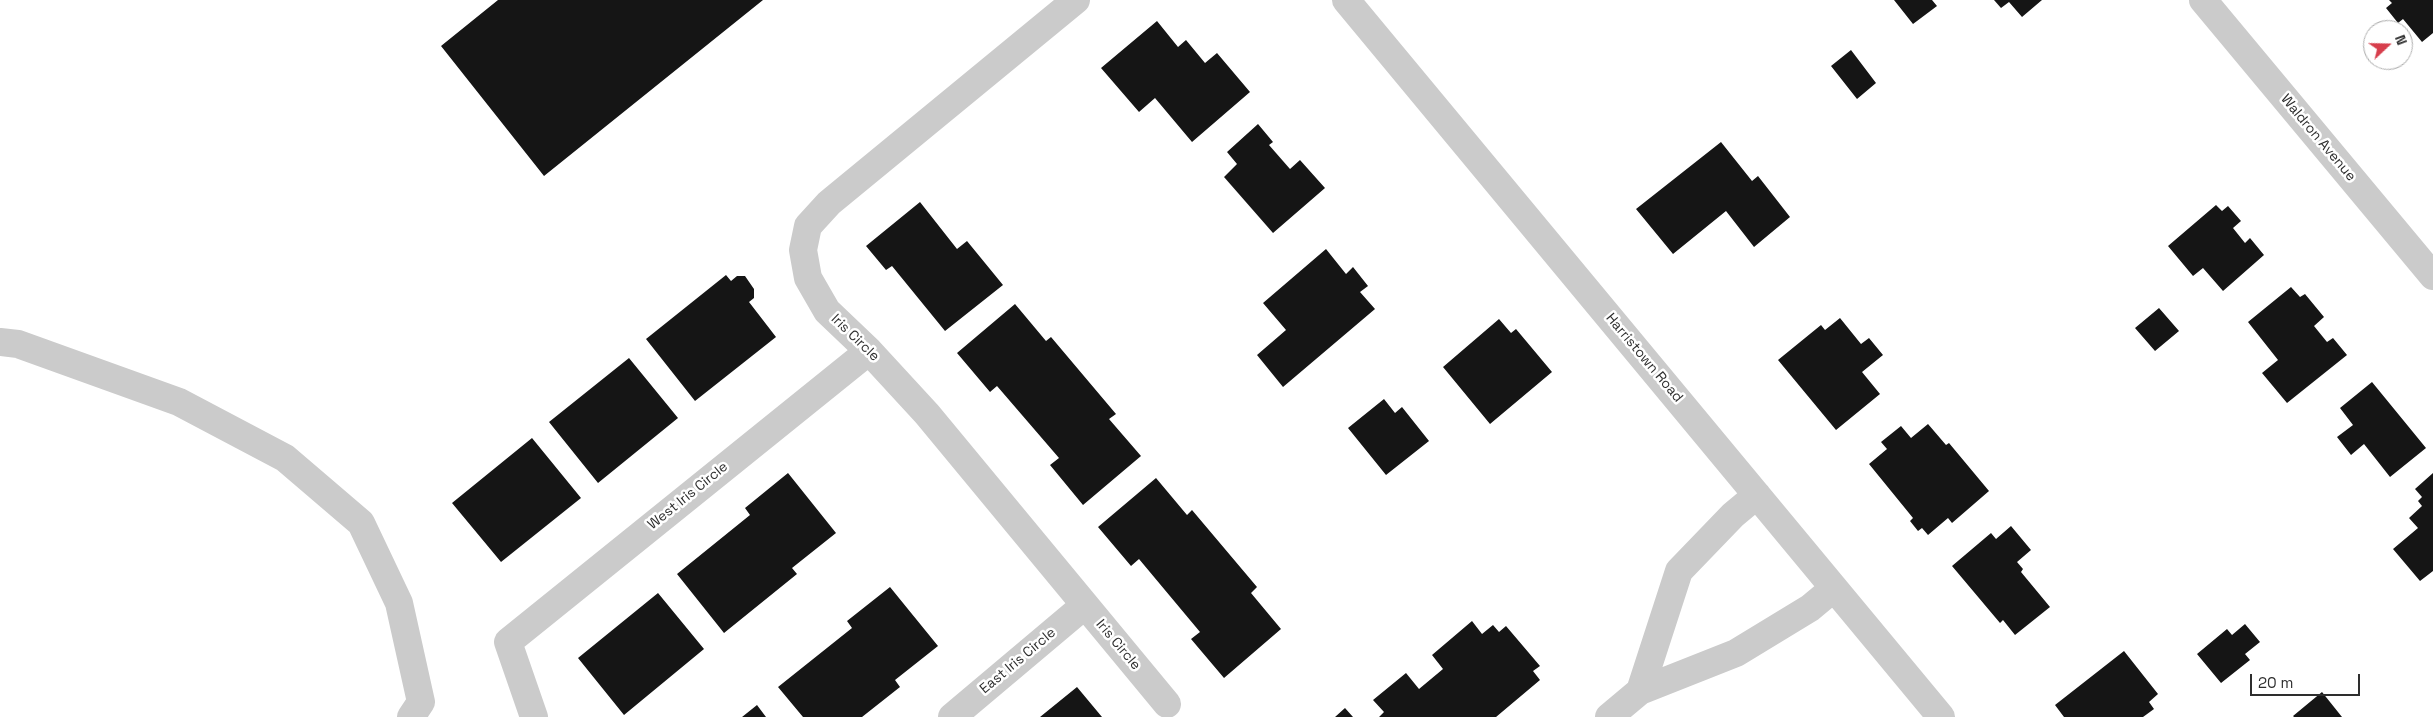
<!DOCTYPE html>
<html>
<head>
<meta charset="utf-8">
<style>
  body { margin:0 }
  #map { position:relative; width:2433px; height:717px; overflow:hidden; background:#fff; font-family:"Space Grotesk",sans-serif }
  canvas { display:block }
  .north { position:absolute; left:2363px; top:20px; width:50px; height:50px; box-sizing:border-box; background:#fff; border:1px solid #ababab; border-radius:50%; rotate:69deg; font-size:14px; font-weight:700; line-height:20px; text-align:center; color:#2e2e2e }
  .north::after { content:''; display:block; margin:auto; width:18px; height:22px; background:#d73e4c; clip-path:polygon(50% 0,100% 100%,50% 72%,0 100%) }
  .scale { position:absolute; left:2250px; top:674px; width:110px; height:22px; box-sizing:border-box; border:2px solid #2e2e2e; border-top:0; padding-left:6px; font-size:15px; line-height:18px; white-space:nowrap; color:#2e2e2e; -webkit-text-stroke:4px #fff; paint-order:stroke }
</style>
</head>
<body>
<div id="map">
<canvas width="2433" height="717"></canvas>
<div class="north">N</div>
<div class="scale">20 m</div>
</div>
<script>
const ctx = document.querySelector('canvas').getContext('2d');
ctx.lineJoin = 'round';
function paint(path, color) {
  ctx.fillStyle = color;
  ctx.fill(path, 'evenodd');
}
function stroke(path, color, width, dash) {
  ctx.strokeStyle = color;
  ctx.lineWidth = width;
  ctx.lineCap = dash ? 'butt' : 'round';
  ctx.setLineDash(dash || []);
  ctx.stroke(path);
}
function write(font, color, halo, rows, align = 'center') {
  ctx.font = font + ' "Space Grotesk",sans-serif';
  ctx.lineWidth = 5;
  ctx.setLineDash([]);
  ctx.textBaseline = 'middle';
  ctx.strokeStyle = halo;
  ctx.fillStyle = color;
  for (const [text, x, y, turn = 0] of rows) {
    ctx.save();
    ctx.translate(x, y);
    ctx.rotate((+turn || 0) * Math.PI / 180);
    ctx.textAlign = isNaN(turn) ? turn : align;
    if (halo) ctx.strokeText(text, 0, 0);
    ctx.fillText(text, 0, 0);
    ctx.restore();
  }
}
const building = new Path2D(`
  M498 0H763L544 176 441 46Z
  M1894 0H1932L1937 6 1913 24Z
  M1994 0H2042L2022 17 2009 2 2001 8Z
  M2389 0H2433V33L2422 42 2403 19 2398 23 2386 8 2392 3Z
  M1157 21 1178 47 1186 40 1205 63 1217 53 1250 92 1192 142 1155 98 1139 112 1101 68Z
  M1851 50 1876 83 1857 99 1831 66Z
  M1258 124 1273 142 1269 145 1290 169 1300 160 1325 188 1273 233 1224 177 1237 164 1227 152Z
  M1721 142 1752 181 1758 176 1790 217 1754 247 1726 211 1673 254 1636 209Z
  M920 202 957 249 967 241 1003 285 945 331 892 266 886 270 866 246Z
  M2216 205 2222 211 2228 206 2241 221 2233 228 2245 243 2250 238 2264 255 2223 291 2203 268 2193 276 2168 246Z
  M1326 249 1346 274 1353 267 1368 286 1360 292 1375 309 1283 387 1257 355 1286 330 1263 303Z
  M726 275 731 281 737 276H745L754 289V298L749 302 776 337 695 401 646 339Z
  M2291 287 2300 297 2305 294 2324 317 2314 326 2327 342 2333 338 2347 355 2287 403 2262 373 2278 360 2248 322Z
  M1015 304 1046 341 1051 337 1116 414 1109 419 1141 456 1083 505 1050 465 1059 458 997 386 990 392 957 353Z
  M2159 308 2179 331 2155 351 2135 328Z
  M1840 318 1861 344 1869 338 1883 355 1862 372 1880 394 1836 430 1778 360 1821 325 1825 330Z
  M1499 319 1511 333 1516 329 1552 372 1490 424 1443 367Z
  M629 358 678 418 598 483 549 422Z
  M2372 382 2426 448 2390 477 2364 444 2351 455 2337 437 2353 425 2340 408Z
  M1384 399 1395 413 1402 407 1429 441 1386 475 1348 428Z
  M1928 424 1946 445 1949 443 1989 491 1952 523 1948 518 1928 535 1922 528 1918 531 1910 521 1913 518 1869 464 1887 449 1881 442 1901 426 1911 438Z
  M532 438 581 498 501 562 452 503Z
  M788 473 836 533 792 568 797 574 724 633 677 574 750 515 745 508Z
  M2433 473V571L2420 581 2393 549 2418 528 2409 518 2422 506 2418 501 2422 497 2415 489Z
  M1156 478 1187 515 1192 510 1257 587 1251 593 1281 629 1224 678 1191 639 1200 632 1139 559 1131 566 1098 527Z
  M2011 526 2031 550 2017 562 2023 569 2021 572 2050 607 2015 635 2003 620 2000 623 1952 566 1991 533 1996 539Z
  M890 587 938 646 895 680 900 687 862 717H803L778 687 852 628 847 621Z
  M658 593 704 649 624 715 578 658Z
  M1472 621 1482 634 1493 625 1499 632 1506 626 1540 666 1533 671 1540 680 1496 717H1379L1384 712 1373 700 1406 673 1419 689 1443 669 1432 655Z
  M2245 624 2260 642 2245 654 2250 660 2221 683 2197 654 2227 629 2232 635Z
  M2124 651 2158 694 2149 702 2154 709 2143 717H2064L2055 705Z
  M1077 687 1102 717H1040Z
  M2322 692 2342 717H2294L2293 716Z
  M757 705 766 717H742Z
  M1345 708 1353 717H1335Z`);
const minor = new Path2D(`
  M1076 0 829 203 808 226 803 250 808 278 827 311 869 351 927 414 1167 704
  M1346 0 1941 717
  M2203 0 2433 276
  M0 342 18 344 179 402 285 458 361 523 399 603 421 702 411 717
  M1640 691 1736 653 1810 608 1834 588
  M534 717 508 642 869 351
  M952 717 1085 605
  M1609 717 1640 691 1679 571 1733 515 1757 495`);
const streetNames = [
  ["Waldron Avenue",2318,138,50],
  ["Iris Circle",855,338,44],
  ["Harristown Road",1644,358,50],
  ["West Iris Circle",688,496,-39],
  ["Iris Circle",1118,645,50],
  ["East Iris Circle",1018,661,-40]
];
paint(building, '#151515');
stroke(minor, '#cbcbcb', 28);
write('14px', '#2e2e2e', '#fff', streetNames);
</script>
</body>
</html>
